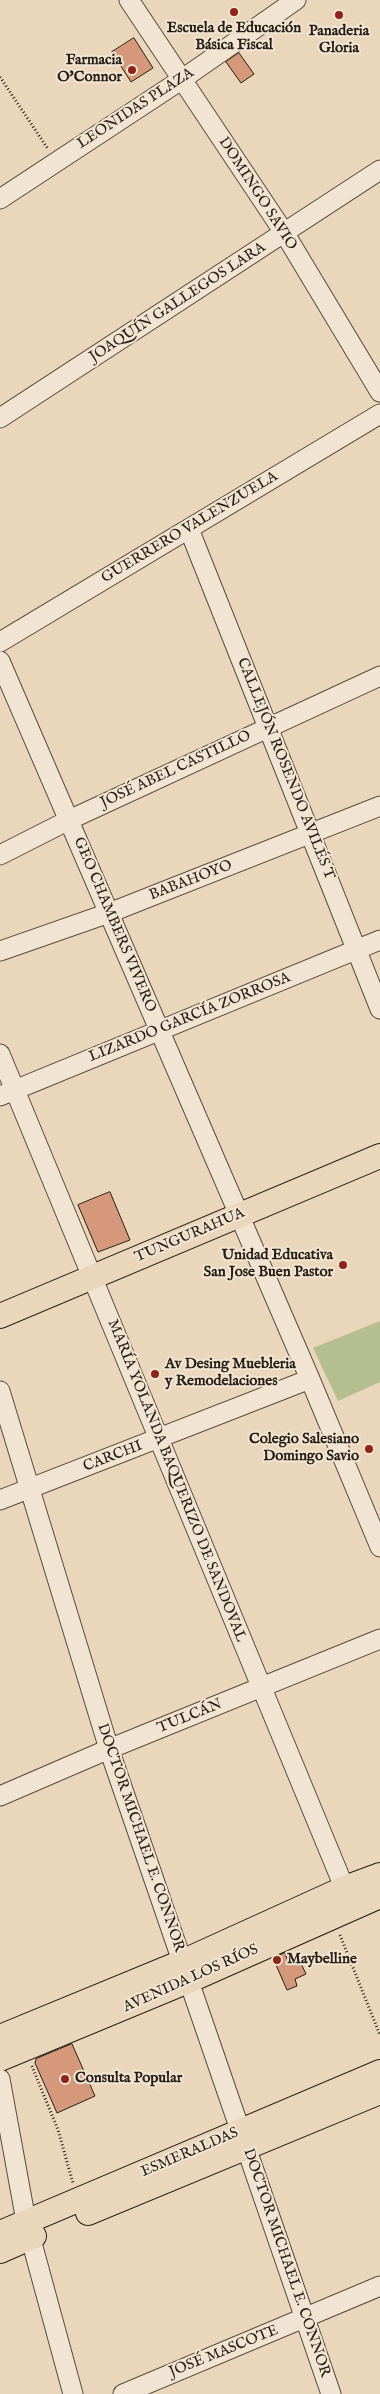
<!DOCTYPE html>
<html>
<head>
<meta charset="utf-8">
<style>
  body { margin:0 }
  canvas { display:block; background:#ead6ba }
</style>
</head>
<body>
<canvas width="380" height="2394"></canvas>
<script>
const ctx = document.querySelector('canvas').getContext('2d');
ctx.lineJoin = 'round';
function paint(path, color) {
  ctx.fillStyle = color;
  ctx.fill(path, 'evenodd');
}
function stroke(path, color, width, dash) {
  ctx.strokeStyle = color;
  ctx.lineWidth = width;
  ctx.lineCap = dash ? 'butt' : 'round';
  ctx.setLineDash(dash || []);
  ctx.stroke(path);
}
function write(font, color, halo, rows, align = 'center') {
  ctx.font = font + ' "IM FELL English",serif';
  ctx.lineWidth = 4;
  ctx.setLineDash([]);
  ctx.textBaseline = 'middle';
  ctx.strokeStyle = halo;
  ctx.fillStyle = color;
  for (const [text, x, y, turn = 0] of rows) {
    ctx.save();
    ctx.translate(x, y);
    ctx.rotate((+turn || 0) * Math.PI / 180);
    ctx.textAlign = isNaN(turn) ? turn : align;
    if (halo) ctx.strokeText(text, 0, 0);
    ctx.fillText(text, 0, 0);
    ctx.restore();
  }
}
const green = new Path2D(`
  M380 1321V1382L338 1401 313 1348Z`);
const building = new Path2D(`
  M134 38 153 68 131 82 112 52Z
  M239 53 254 74 241 83 226 62Z
  M110 1192 130 1240 98 1252 78 1205Z
  M285 1953 287 1959 297 1955 306 1974 295 1979 297 1986 287 1990 273 1958Z
  M72 2044 95 2096 57 2113 35 2063 36 2059Z`);
const path = new Path2D(`
  M0 77 48 149
  M340 1935 380 2035
  M32 2066 58 2130 73 2183`);
const minor = new Path2D(`
  M129 0 285 234 380 392
  M0 199 181 80 296 0
  M0 418 380 170
  M189 529 380 1009
  M0 642 380 414
  M0 661 310 1379 380 1547
  M0 855 69 820 380 676
  M0 951 109 913 380 806
  M0 1054 349 1899
  M0 1096 380 940
  M0 1391 109 1749 331 2394
  M0 1500 310 1379
  M0 1796 109 1749 380 1639
  M0 2079 26 2221 73 2394
  M123 2394 380 2286`);
const major = new Path2D(`
  M0 1316 380 1156
  M0 2037 182 1962 345 1888 380 1875
  M0 2059 188 1981 380 1896
  M88 2213 380 2092
  M0 2233 380 2072
  M0 2251 34 2236`);
const markers = [
  [234,12,5,"#8f2418"],
  [339,15,5,"#8f2418"],
  [132,70,5,"#8f2418"],
  [343,1265,5,"#8f2418"],
  [155,1374,5,"#8f2418"],
  [369,1449,5,"#8f2418"],
  [277,1960,5,"#8f2418"],
  [65,2079,5,"#8f2418"]
];
const poiNames = [
  ["Escuela de Educación",234,29,"center"],
  ["Básica Fiscal",234,46,"center"],
  ["Panaderia",339,32,"center"],
  ["Gloria",339,49,"center"],
  ["Farmacia",122,61],
  ["O'Connor",122,78],
  ["Unidad Educativa",333,1256],
  ["San Jose Buen Pastor",333,1273],
  ["Av Desing Muebleria",165,1365,"left"],
  ["y Remodelaciones",165,1382,"left"],
  ["Colegio Salesiano",359,1440],
  ["Domingo Savio",359,1457],
  ["Maybelline",287,1960,"left"],
  ["Consulta Popular",75,2079,"left"]
];
const streetNames = [
  ["LEONIDAS PLAZA",136,109,-33],
  ["DOMINGO SAVIO",257,194,57],
  ["JOAQUÍN GALLEGOS LARA",178,303,-33],
  ["GUERRERO VALENZUELA",190,528,-31],
  ["CALLEJÓN ROSENDO AVILÉS T",285,769,68],
  ["JOSÉ ABEL CASTILLO",176,770,-25],
  ["BABAHOYO",191,881,-21],
  ["GEO CHAMBERS VIVERO",114,925,67],
  ["LIZARDO GARCÍA ZORROSA",190,1018,-22],
  ["TUNGURAHUA",190,1236,-23],
  ["CARCHI",113,1457,-21],
  ["MARÍA YOLANDA BAQUERIZO DE SANDOVAL",176,1481,68],
  ["TULCÁN",190,1717,-22],
  ["DOCTOR MICHAEL E. CONNOR",140,1838,71],
  ["AVENIDA LOS RÍOS",191,1979,-24],
  ["ESMERALDAS",190,2153,-23],
  ["DOCTOR MICHAEL E. CONNOR",286,2263,71],
  ["JOSÉ MASCOTE",224,2352,-22]
];
paint(green, '#b4be91');
paint(building, '#d5987a');
stroke(building, '#271f15', 1);
stroke(minor, '#584d3e', 21);
stroke(major, '#271f15', 26);
stroke(path, '#271f15', 3, [1, 2.5]);
stroke(minor, '#f1e4d2', 19);
stroke(major, '#ead6ba', 24);
for (const [x, y, r, color] of markers) {
  const dot = new Path2D();
  dot.arc(x, y, r, 0, 2 * Math.PI);
  ctx.fillStyle = color;
  ctx.fill(dot);
  stroke(dot, '#f1e4d2', 2);
}
write('bold 15px', '#271f15', '#f1e4d2', poiNames, 'right');
write('15px', '#271f15', '#f1e4d2', streetNames);
</script>
</body>
</html>
